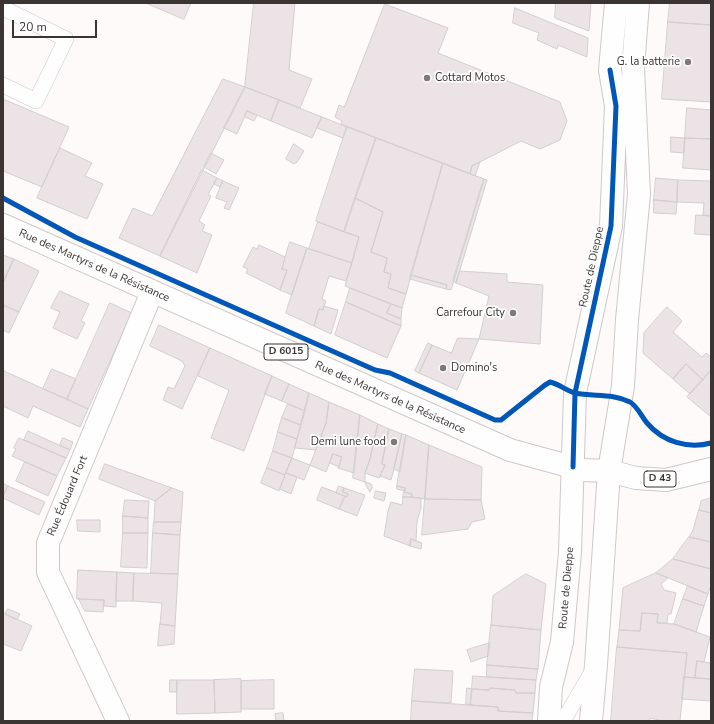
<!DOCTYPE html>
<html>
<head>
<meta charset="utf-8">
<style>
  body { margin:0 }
  #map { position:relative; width:714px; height:724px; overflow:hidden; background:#fdfaf9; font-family:"Nunito Sans",sans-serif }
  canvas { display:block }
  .frame { position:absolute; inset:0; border:4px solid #3a3533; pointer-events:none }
  .scale { position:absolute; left:12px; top:20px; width:85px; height:18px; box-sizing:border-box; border:2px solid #3a3533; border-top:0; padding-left:5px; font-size:12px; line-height:14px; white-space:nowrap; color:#3a3533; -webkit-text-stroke:3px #fff; paint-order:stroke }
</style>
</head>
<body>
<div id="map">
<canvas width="714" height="724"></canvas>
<div class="frame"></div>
<div class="scale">20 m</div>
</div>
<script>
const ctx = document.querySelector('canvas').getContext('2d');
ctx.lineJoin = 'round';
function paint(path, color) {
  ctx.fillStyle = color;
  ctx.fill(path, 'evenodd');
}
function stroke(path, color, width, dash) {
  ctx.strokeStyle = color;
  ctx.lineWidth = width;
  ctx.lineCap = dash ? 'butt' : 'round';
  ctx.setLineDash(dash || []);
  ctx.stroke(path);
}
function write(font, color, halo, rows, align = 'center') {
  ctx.font = font + ' "Nunito Sans",sans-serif';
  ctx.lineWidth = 3.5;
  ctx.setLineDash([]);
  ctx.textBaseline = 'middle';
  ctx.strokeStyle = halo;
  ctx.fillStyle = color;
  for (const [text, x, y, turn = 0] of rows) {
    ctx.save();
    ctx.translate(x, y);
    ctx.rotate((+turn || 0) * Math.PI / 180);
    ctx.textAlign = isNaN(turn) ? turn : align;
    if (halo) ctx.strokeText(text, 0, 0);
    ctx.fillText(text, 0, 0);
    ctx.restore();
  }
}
const building = new Path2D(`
  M146 3H191L184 19Z
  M254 3H295L289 70 312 79 300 108 245 87Z
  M556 3H591L589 31 555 18Z
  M670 3H711V25L668 22Z
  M385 4 448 28 438 53 560 102 567 121 560 140 540 149 521 141 472 166 470 174 341 124 342 121 335 117 339 105 344 107Z
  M515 8 588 38 587 57 558 45 557 49 537 40 539 33 513 23Z
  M668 22 711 25V102L662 99Z
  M223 79 245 87 160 256 119 238 133 208 152 216Z
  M245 87 279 100 271 121 247 111 237 134 224 128Z
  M3 99 69 127 42 187 3 171Z
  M279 100 322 117 312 138 271 121Z
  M687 108 711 110V139L685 138Z
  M247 111 257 115 254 121 245 117Z
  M322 117 347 127 343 138 317 128Z
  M347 127 376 138 344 232 316 221Z
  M671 137 685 138 684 153 671 152Z
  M376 138 443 163 406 294 388 288 391 274 384 272 387 258 371 252 383 212 355 198Z
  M685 138 711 139V170L683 168Z
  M294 144 304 151 297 162 294 164 286 159Z
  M60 148 92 163 85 176 103 184 87 219 37 198Z
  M211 153 224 160 216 174 204 167Z
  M480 162 475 176 470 174 472 166Z
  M443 163 484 179 451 290 446 289 447 285 411 275Z
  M202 170 217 178 208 195 211 196 199 221 205 225 202 231 212 235 197 273 160 256Z
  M217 178 223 181 220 187 214 184Z
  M656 178 678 180 677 202 654 200Z
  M484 179 487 180 456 283 453 281Z
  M678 180 711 181V216L703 215 704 203 677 202Z
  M223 181 239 188 229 210 224 208 227 202 216 198Z
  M355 198 383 212 371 252 387 258 384 272 391 274 388 288 406 294 402 308 345 286 359 237 344 232Z
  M654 200 677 202 676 214 654 213Z
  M696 215 711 216V235L695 234Z
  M318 222 359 237 352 263 309 249Z
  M290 242 307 248 292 295 280 290 287 270 282 269Z
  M259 245 285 257 282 269 287 270 280 290 246 273 248 269 243 267 253 247 257 249Z
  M307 248 352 263 346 281 329 276 322 299 326 301 323 310 319 309 314 326 286 313Z
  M3 255 14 259 3 283Z
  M14 259 39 271 19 312 3 305V283Z
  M460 271 507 274V282L543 285 540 344 479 339 489 296 456 283Z
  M411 275 447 285 446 289 410 279Z
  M350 288 391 304 387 313 401 319V326L346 302Z
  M60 291 89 304 81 321 85 323 77 339 53 328 60 312 51 308Z
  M346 302 401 326 387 358 335 335Z
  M110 303 132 313 88 409 67 399Z
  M391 304 402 308 401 319 387 313Z
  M3 305 19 312 9 333 3 330Z
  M324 306 338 310 331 334 314 326 319 309 323 310Z
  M667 307 682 321 673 332 702 357 706 353 711 357V370L703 380 686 364 673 379 643 353 644 333Z
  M159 325 210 348 182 409 163 400 168 387 174 389 185 366 182 361 150 346Z
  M458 338 479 339 457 390 419 373 432 345 451 353Z
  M428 343 432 345 419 373 415 371Z
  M210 348 272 376 244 451 211 438 229 390 198 376Z
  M686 364 703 380 690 394 673 379Z
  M52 369 76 379 67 399 43 389Z
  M711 370V415L710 416 687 397Z
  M4 371 88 409 80 427 33 406 28 418 3 406Z
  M272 376 289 384 282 401 265 394Z
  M289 384 309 393 305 411 282 401Z
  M309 393 329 402 326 423 316 450 295 448Z
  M329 402 360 415 354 473 338 468 342 457 333 454 326 472 310 465 326 423Z
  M288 404 305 411 301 425 282 418Z
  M360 415 378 424 370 459 365 473V482L353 478Z
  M282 418 301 425 297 439 278 432Z
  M378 424 389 429 382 464 385 465 379 478 365 473 370 459Z
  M389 429 402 434 394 469 391 480 380 476 385 465 382 464Z
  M28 431 70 450 66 458 24 440Z
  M278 432 297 439 292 458 273 451Z
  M402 434 406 435 400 472 394 469Z
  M406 435 429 445 425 499 412 497V494L404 492 405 488 397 486Z
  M19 438 66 458 57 476 12 456 16 449 14 448Z
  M63 438 73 442 70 450 60 445Z
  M429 445 482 467 481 500 425 499Z
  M273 451 292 458 285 475 267 468Z
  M333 454 342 457 339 467 330 463Z
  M292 458 310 465 304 480 286 473Z
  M25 462 57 476 48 496 16 481Z
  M105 464 172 488 155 501 99 479Z
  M267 468 285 475 279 491 261 483Z
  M286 473 297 477 291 494 280 489Z
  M365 482 369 483 372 485V488L370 492Z
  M3 483 8 486 3 495Z
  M8 486 45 502 39 515 3 498Z
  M339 486 344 488 343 492 348 494 347 497 336 493Z
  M397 486 405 488V491L397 489Z
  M322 487 345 496 339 509 317 500Z
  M172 488 183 492 181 522H154L155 501Z
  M344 488 365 495 357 516 339 509 345 496 347 497 348 494 343 492Z
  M376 491 386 493 384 501 374 498Z
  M404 492 412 494V497H403Z
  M403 497 421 498V508L417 522 416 541 411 539 410 546 384 536 388 511 391 502 402 505Z
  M711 498V513L699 510 701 501Z
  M425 499 481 500 485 519 472 522 468 529 422 535Z
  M125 500 149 501 148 518 123 516Z
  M699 510 711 513V542L689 537 693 530Z
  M123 516 148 518V533H123Z
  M77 520H100V532L78 531Z
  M154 522H181L180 535 153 533Z
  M123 533H148L147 568 121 567Z
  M153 533 180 535 178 574 151 573Z
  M689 537 711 542V569L673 559Z
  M411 539 422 543 421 549 410 546Z
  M673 559 711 569V585L708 594 656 573Z
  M78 570 117 572 116 607 104 606V600L77 599Z
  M117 572 134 573 133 601H116Z
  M134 573 178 574 175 626 160 624 162 603 133 601Z
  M656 573 668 578 661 584 664 590 676 593 671 614H668L667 623H657L658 614 642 613 640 631 619 630 623 588Z
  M526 574 546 584 541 630 491 625 493 596Z
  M688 586 708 594 704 606 683 599Z
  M79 599 104 600 103 612 85 611Z
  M683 599 704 606 696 632 674 624Z
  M8 609 20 614 17 620 5 614Z
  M3 613 32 626 21 651 3 644Z
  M642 613 658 614 657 623 674 624 710 637 704 662 697 661 695 678 684 677 687 653 617 647 619 630 640 631Z
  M160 624 175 626 174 644 158 646Z
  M491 625 541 630 538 669 487 665Z
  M490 643 488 656 471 662 467 650Z
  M617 647 687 653 680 721H663L650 718 649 721H611Z
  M697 661 711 663V679L695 678Z
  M487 665 538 669 536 680 487 677Z
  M415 669 453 671 451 703 412 701Z
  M473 676 536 680 535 693H516L515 690 490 688 489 690 472 689Z
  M684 677 711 679V701L682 699Z
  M241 679V712L215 713 214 680Z
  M170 680H177V692H170Z
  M177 680H214L215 713 177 714Z
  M274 680V709H241V681Z
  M467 688 472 689 470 705 466 704Z
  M490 688 515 690 516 693H535L533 713 498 711V707L470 705 472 689 489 690Z
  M412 701 498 707V711L533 713 532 721H411Z
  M283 713 284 721H276L275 714Z`);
const service = new Path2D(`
  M3 8 66 39 36 101 3 85
  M563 721 593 670`);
const minor = new Path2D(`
  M118 721 48 572V543L152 292`);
const secondary = new Path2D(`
  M549 721 551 687 562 642 570 552 575 393 611 226 616 106 610 70 616 3
  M591 721 596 665 609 471 623 386 627 320 639 194 633 68 638 3`);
const primary = new Path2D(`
  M3 225 510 450 583 470 609 471 636 478 666 480 711 469`);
const cycleway = new Path2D(`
  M3 198 75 237 375 370 390 373 495 420H501L545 385 550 382C559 384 567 391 575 393 594 397 612 393 630 402 638 407 641 416 647 423 663 442 688 449 711 443
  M573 467 575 393 611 226 616 106 610 70`);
const markers = [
  [688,62,4,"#7e7a78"],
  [427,78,4,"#7e7a78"],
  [513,313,4,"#7e7a78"],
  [443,368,4,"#7e7a78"],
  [394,442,4,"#7e7a78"]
];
const shields = [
  [286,352,44],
  [660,479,32]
];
const shieldNames = [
  ["D 6015",286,352],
  ["D 43",660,479]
];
const poiNames = [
  ["G. la batterie",680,62],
  ["Cottard Motos",435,78,"left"],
  ["Carrefour City",505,313],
  ["Domino's",451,368,"left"],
  ["Demi lune food",386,442]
];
const streetNames = [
  ["Rue des Martyrs de la Résistance",94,266,24],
  ["Route de Dieppe",592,267,-78],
  ["Rue des Martyrs de la Résistance",390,398,24],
  ["Rue Édouard Fort",68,496,-67],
  ["Route de Dieppe",567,588,-85]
];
paint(building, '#ebe3e6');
stroke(building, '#d2cfd0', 1);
stroke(service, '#cdc9c8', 16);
stroke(minor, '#cdc9c8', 24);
stroke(secondary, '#cdc9c8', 24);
stroke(primary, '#cdc9c8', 24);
stroke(service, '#fffefe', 15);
stroke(minor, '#fffefe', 22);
stroke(secondary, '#fffefe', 22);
stroke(primary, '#fffefe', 22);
stroke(cycleway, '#0057b8', 5);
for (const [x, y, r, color] of markers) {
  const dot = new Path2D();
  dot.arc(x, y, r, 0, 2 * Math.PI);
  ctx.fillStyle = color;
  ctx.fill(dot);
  stroke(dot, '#fff', 1.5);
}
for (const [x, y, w] of shields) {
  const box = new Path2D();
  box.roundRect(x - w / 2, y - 8, w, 16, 3);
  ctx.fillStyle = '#fff';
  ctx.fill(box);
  stroke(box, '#3a3533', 1);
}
write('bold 10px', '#3a3533', null, shieldNames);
write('11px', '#3a3533', '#fff', poiNames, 'right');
write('11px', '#3a3533', '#fff', streetNames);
</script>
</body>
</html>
